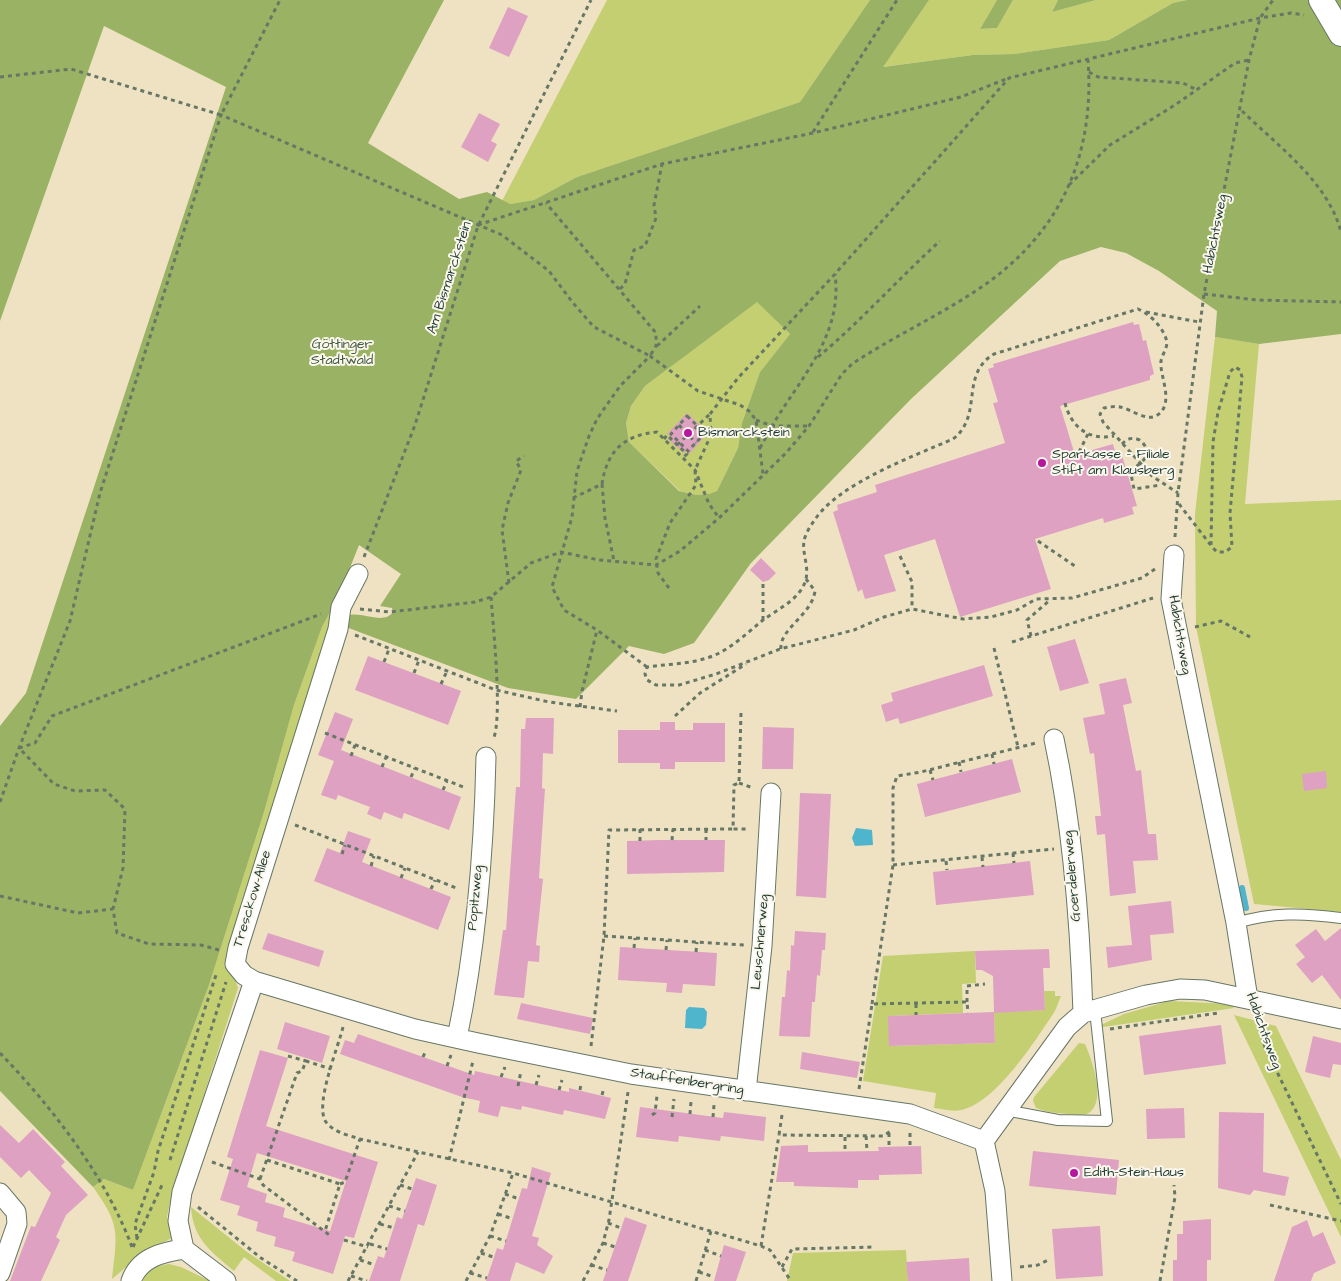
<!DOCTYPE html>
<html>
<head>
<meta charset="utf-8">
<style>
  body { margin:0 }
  canvas { display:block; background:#eee2c2 }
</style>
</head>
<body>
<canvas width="1341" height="1281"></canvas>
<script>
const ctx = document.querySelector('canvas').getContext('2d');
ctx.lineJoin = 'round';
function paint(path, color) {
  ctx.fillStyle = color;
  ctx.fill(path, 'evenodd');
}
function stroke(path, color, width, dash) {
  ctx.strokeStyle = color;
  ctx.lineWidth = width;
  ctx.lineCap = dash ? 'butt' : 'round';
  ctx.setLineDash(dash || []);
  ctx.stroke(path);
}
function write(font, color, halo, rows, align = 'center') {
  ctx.font = font + ' "Architects Daughter",sans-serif';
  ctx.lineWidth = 4;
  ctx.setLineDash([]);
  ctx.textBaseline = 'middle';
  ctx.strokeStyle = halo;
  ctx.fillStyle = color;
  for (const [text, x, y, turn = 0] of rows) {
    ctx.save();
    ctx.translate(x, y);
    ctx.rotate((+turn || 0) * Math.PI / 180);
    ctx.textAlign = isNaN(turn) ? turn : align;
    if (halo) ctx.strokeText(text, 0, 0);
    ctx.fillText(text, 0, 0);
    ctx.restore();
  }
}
const green = new Path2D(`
  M607 0H870L800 102 577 177 534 200 510 204 502 201Z
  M929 0H997L980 29 997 28 1013 0H1058L1052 12 1096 0H1187L1173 3 1109 40 1014 54 973 55 882 67Z
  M757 301 790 334 760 372 742 423 738 448 717 491 709 494 697 495 680 491 629 442 626 423 631 406 645 386Z
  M1215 337 1259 344 1245 504 1341 500V912L1254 904 1196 627 1195 514Z
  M338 598 230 965 238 988 170 1202 167 1217 172 1238 144 1252 112 1279C117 1233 121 1226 93 1187L104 1179 133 1190 209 985 264 812 294 705 322 627Z
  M975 951 976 983 962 984 963 1013 889 1016V1046L995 1043 994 1012 1045 1010 1044 991H1055V996H1061L1055 1011C1035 1041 996 1103 961 1110 952 1112 942 1109 934 1108L936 1093 863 1081 883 956Z
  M1169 1001 1231 1004 1234 1008 1103 1027 1101 1025 1124 1014Z
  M1234 1015 1276 1026 1341 1160V1237Z
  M1079 1043 1085 1044C1092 1060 1108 1104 1087 1114 1082 1116 1073 1114 1067 1114 1057 1113 1046 1112 1036 1108L1033 1101 1034 1097Z
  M191 1207 247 1252 290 1281H276L244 1257 234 1271C212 1252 193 1240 191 1207Z
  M906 1250 908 1281H787L793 1253Z
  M169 1264 181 1267 210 1281H143L144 1274 157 1266Z`);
const forest = new Path2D(`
  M0 0H444L368 143 459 199 487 192 510 204 534 200 577 177 800 102 870 0H929L883 67 973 55 1014 54 1109 40 1173 3 1187 0H1341V334L1259 344 1215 337 1217 311 1159 271 1126 253 1101 247 1060 261 911 399 751 563 694 643 664 654 629 646 576 699 508 688 346 627V621L350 615C363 612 384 625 393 612L392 608 380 606 401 574 359 545 338 598 322 627 294 705 264 812 209 985 133 1190 104 1179 93 1187 0 1091V726L26 693 226 87 104 26 0 321ZM757 302 790 334 760 372 742 423 738 448 717 491 709 494 697 495 679 491 629 442 626 423 631 406 645 386Z
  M997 0H1013L997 28 980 29Z
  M1058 0H1096L1052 12Z`);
const water = new Path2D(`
  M856 828 872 830 873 845 855 846 852 838Z
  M689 1007 704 1008 707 1012 706 1025 702 1029 685 1028 686 1010Z`);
const stream = new Path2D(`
  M1242 888 1246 908`);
const building = new Path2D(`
  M508 7 528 16 509 57 489 48Z
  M479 113 500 124 491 141 497 144 488 162 461 147Z
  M1133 322 1134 325 1139 324 1143 341 1146 340 1154 374 1150 376V380L1060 406 1075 455 1113 444 1116 455 1121 452 1137 506 1132 507 1134 514 1104 523 1103 518 1035 539 1051 589 960 617 935 539 884 555 896 591 865 599 862 589 858 592 833 512 838 510 837 505 877 492 875 485 1005 443 993 403 998 402 988 369 994 367 993 364Z
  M687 413 708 433 689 454 686 451 684 453 668 439 670 436 667 434Z
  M761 558 776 573 769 580 763 582 750 570Z
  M1075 639 1089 683 1060 691 1047 647Z
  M368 656 461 691 448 725 355 690Z
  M984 665 993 696 900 724 898 718 886 722 881 705 893 701 891 693Z
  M1126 678 1132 703 1123 705 1136 771 1141 770 1148 834H1156L1158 860 1133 861 1136 893 1110 896 1105 834 1097 835 1095 816H1101L1094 753 1090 754 1083 718 1105 714 1099 684Z
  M335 712 353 719 341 750 461 797 449 830 404 813 402 819 384 812 381 820 367 814 370 807 338 795 336 800 321 795 334 761 318 755Z
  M526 718H554L553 754 543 753 542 788 545 789 539 878 543 879 536 945 540 946 539 962 528 961 524 998 494 995 503 930H506L516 787H520L521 729H525Z
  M660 722H675V730H693V723H725V762H675V769H660V763H618V730H660Z
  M763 727 794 728 793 769H762Z
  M1012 759 1021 792 925 817 917 784Z
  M1326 771 1327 788 1304 791 1302 774Z
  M800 793 831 794 826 898 796 896Z
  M348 831 371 839 362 862 451 897 438 930 314 881 327 848 340 853Z
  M660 840H725L724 872 627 874V841Z
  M1030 861 1034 895 936 905 933 872Z
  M1171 901 1174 933 1150 935 1152 960 1108 968 1106 947 1132 945 1128 906Z
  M1341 928V1000L1322 975 1312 983 1296 964 1305 957 1295 945 1316 929 1325 941Z
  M795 931 826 933 825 950H822L820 976 817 975 815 1002H812L810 1037 779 1036 782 997H785L787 970 790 971 791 945 794 946Z
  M268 933 324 951 319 967 262 949Z
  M620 947 717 953 715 986 683 984 682 993 666 992 667 983 618 980Z
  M1049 949 1050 968H1043L1045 1010 994 1013 995 1043 889 1046 888 1016 994 1012 993 976 982 970H976L975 951Z
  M521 1003 593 1018 590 1034 517 1019Z
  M285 1022 330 1036 322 1063 277 1049Z
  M1221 1025 1226 1064 1144 1075 1139 1036Z
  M358 1034 474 1075 475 1071 569 1092V1088L611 1098 605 1119 564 1110 563 1115 522 1106 521 1110 501 1106 498 1117 478 1112 480 1101 462 1097 340 1054 345 1040 354 1043Z
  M1313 1036 1341 1043V1065L1333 1064 1330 1078 1305 1072Z
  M260 1050 288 1058 266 1126 378 1162 354 1238 345 1236 333 1274 292 1261 295 1252 274 1246 276 1237 256 1231 258 1222 237 1215 240 1206 220 1200 233 1159 227 1157ZM257 1153 346 1181 330 1231 283 1217 285 1208 265 1202 267 1194 247 1187Z
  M802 1052 860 1062 857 1078 800 1069Z
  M640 1107 723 1118 724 1112 766 1117 764 1141 721 1136 720 1141 679 1136 678 1142 636 1137Z
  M1184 1108 1185 1138 1147 1139 1146 1109Z
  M1219 1112 1264 1113 1263 1172 1289 1177 1285 1196 1254 1190 1250 1195 1218 1188Z
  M0 1125 19 1143 33 1129 65 1162 61 1166 88 1195 66 1215 56 1237 60 1240 41 1281H10L31 1226 35 1227 51 1193 29 1170 21 1178 0 1157Z
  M808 1145V1152L879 1151 878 1147 921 1146 922 1174 879 1175V1180H858V1188L794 1186V1182H776L781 1146Z
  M1033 1151 1119 1160 1116 1195 1029 1186Z
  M532 1167 551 1173 532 1236 539 1238 537 1245 553 1256 544 1274 516 1262 510 1281H486L497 1248 503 1250 522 1188 527 1189Z
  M416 1178 437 1185 424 1226 418 1224 400 1281H369L378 1256 384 1258 397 1217 402 1219Z
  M625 1217 647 1225 628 1281H603Z
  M1211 1219V1260H1207V1281H1173V1260H1177V1234H1183V1221Z
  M1307 1220 1313 1237 1323 1232 1336 1263 1314 1273 1311 1281H1274L1292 1227Z
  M1100 1226 1103 1276 1056 1279 1052 1229Z
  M724 1245 746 1252 736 1281H714Z
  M969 1258 970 1281H908L906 1262Z`);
const path = new Path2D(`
  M1089 72 1098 77 1183 83 1197 90
  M0 77 71 69 221 115 280 0
  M1242 111C1278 146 1328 182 1341 232
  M813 132 897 0
  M1069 185 1110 145 1175 105 1235 63 1249 60
  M478 225 662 164 813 133 961 97 1006 79
  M620 289 625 284 634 250 645 246 656 218 654 205 662 164
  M1204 294 1257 300 1341 302
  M1146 312 1199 322
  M657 346 700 306
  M818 357C861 321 898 279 940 241
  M1065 403C1071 427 1089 441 1114 436
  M687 416 705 433 688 451 671 434Z
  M756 420 772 426C801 377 843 335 835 274
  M679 425 696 443
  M664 439 667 435 687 454 683 458
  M1122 444C1126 440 1130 437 1137 439 1141 440 1143 443 1145 446 1152 461 1136 462 1132 473 1131 478 1133 484 1134 489L1161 485
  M677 445 710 414
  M760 448 772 426H809
  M1079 452 1088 434
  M602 484 605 518 614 561
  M573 498 602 484C607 451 624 435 657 432L695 470 709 504 719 518
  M1179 504 1213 548 1217 552H1225L1232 547 1230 513 1242 377 1240 370 1235 367 1230 372 1218 412 1213 442 1211 545
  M1175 537 1178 493 1204 294 1249 60 1260 18 1273 0
  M1038 541 1075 566
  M900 556 912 582V609
  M364 557 415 425 478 226 591 0
  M1155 569 1142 578 1072 598 1036 599 1017 610 991 617 963 619 912 609 884 617 854 630 780 649 716 674 679 685H656L647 680 645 674 647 667C668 664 690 664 710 657 730 650 747 633 763 620 778 609 801 599 806 579 809 566 802 553 804 541 805 535 810 526 814 521 837 484 914 456 953 439 984 415 959 375 994 354L1138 309C1149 314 1160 324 1165 336 1170 347 1163 351 1161 361 1159 375 1176 405 1156 416 1145 421 1131 409 1120 407 1115 406 1109 407 1104 408L1100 414 1103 422 1152 476 1178 493
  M509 583 502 530 508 503 521 470 516 461 524 456
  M669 588 658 573 656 559 670 523 696 485 695 470 711 435 710 414 738 378 835 274 1009 78 1260 18 1291 13 1304 15
  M491 597C493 626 503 719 493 740
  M360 609 390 612 475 602 491 597 531 563 561 552 599 560 656 565 680 551 719 518 786 453 809 426 842 374 852 364C894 336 941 315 983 286 1061 232 1095 155 1088 60
  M763 620V580
  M1195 627 1221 621 1250 637
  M355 635 496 690 549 702 617 711
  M1031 636 1027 620 1050 600
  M1012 642 1153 598
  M994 648 1018 747
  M781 649C779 629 812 615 815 591L806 579
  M384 662 389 649
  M647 667 597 630 564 610 552 587 572 517 577 471 589 436 597 419 620 386 650 356 698 391 740 405 749 411 756 420 763 474
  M414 673 419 660
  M441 684 447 671
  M580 707 582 691 597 630
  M741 713 739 783 734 785 733 829H749
  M675 716 700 693 746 664
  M325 733 466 788
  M992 754 994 764
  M351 756 355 745
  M959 762 961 772
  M382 767 386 757
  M930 770 933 780
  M411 777 415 768
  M739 783 753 788
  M443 790 447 781
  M0 802 19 748 70 621 100 493 221 115 502 235 549 271 573 303 594 327 650 356 656 346V333L546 203
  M295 825 459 889
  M640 829V841
  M706 829V840
  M672 840 673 829
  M1013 853 1014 863
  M342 854 345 845
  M982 857 983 867
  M946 861 947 870
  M893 865 1054 849
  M371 866 374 856
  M401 878 405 868
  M431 889 435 880
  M0 896 78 913 113 909
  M604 936 744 945
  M634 948 635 938
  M219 950 201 945 149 944 117 933 113 909 123 868 125 809 105 790 75 791 54 784 19 748 35 743 52 716 321 614
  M666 950 667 940
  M696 952 697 942
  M967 1002V986L985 984
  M872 1004 893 865V788L897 776 921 772 1036 743
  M916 1004V1015
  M1257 1021 1265 1047 1341 1204
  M343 1027C338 1048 314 1105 326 1122 333 1132 348 1135 360 1139L513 1173 761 1246 770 1250 791 1281
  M1110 1029 1218 1013
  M591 1046 604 936 609 830 733 829
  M0 1053C52 1107 106 1177 132 1247
  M288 1056 306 1061
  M423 1057 426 1050
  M447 1066 451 1055
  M501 1077 505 1067
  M536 1085 539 1075
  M518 1086 521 1071
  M859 1089 872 1004 967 1002 968 1013
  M559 1090 562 1080
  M580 1090 581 1084
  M602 1095 604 1088
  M690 1114 691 1101
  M652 1115 655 1113 657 1096
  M782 1115 779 1135 883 1136 891 1131
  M672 1117 674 1099
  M713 1117 714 1105
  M889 1133V1147
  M910 1133V1146
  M866 1136 867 1151
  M845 1137V1151
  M170 1160 226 982
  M267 1160 340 1184 325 1231
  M449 1160 473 1061
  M212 1162 260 1179 263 1185 332 1237
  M260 1179 297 1073 302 1071 306 1061 331 1069
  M340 1184 345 1182 360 1139
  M400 1185 412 1189
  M505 1194 519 1199
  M1270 1205 1341 1221
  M389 1206 405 1211
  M198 1207 261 1258 297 1281
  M498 1214 513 1219
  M608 1223 621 1228
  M380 1224 394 1228
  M490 1236 506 1241
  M137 1238 135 1224 154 1172 158 1151 217 972
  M344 1240 368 1247
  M603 1243 615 1247
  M370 1244 387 1249
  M761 1246 779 1135
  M133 1247 162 1185
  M705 1250 721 1256
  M481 1253 493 1257
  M360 1260 375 1265
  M591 1265 607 1270
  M782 1267 792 1249 875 1247
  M1020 1267 1038 1265 1050 1259
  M699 1272 714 1277
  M470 1273 487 1278
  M351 1276 367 1281
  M348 1281 418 1152
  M466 1281 490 1236 513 1173
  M583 1281 603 1243 609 1220 628 1092
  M696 1281 711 1231
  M1160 1281 1175 1197 1174 1185`);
const service = new Path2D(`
  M1236 923C1272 912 1304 913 1341 918
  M1005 1110 1058 1120 1107 1121 1095 1010`);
const minor = new Path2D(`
  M1174 555 1171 599 1236 923 1248 999
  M358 574 341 607 338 629 238 948 235 964 244 975 254 981 415 1029 478 1043 631 1074 910 1114 984 1141
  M1054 739C1073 828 1080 922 1083 1013
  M457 1038C476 948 484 849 486 757
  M746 1091 762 946 771 793
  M984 1141 1067 1027 1083 1013 1146 995 1180 989 1205 990 1341 1019
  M984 1141 995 1191 1002 1281
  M0 1193 16 1212 17 1224 0 1273
  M184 1249 178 1221 182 1192 254 981
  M131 1281C139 1258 162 1252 184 1249L226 1281`);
const tertiary = new Path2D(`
  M1321 0 1341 34`);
const markers = [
  [688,433,5,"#b5179e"],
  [1042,463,5,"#b5179e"],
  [1074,1173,5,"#b5179e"]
];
const streetNames = [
  ["Habichtsweg",1216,234,-79],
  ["Am Bismarckstein",450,278,-72],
  ["Habichtsweg",1179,635,80],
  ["Goerdelerweg",1073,876,-95],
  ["Popitzweg",476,898,-85],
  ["Tresckow-Allee",253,899,-73],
  ["Leuschnerweg",761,942,-85],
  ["Habichtsweg",1263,1031,70],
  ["Stauffenbergring",687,1082,9]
];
const parkNames = [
  ["Göttinger",342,345],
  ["Stadtwald",342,361]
];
const poiNames = [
  ["Bismarckstein",698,433],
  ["Sparkasse – Filiale",1052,455],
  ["Stift am Klausberg",1052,471],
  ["Edith-Stein-Haus",1084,1173]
];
paint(green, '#c3cf71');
paint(forest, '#9ab263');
paint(water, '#4eb5cd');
stroke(stream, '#4eb5cd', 6);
paint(building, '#dfa1c2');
stroke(service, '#677766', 12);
stroke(minor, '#677766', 21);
stroke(tertiary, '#677766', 26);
stroke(path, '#677766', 3, [4, 4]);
stroke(service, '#fff', 10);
stroke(minor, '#fff', 19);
stroke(tertiary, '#fff', 24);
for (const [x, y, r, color] of markers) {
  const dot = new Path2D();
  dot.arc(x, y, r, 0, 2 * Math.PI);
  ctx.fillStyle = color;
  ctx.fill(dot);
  stroke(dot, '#fbf7ec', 2);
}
write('14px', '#1f3d34', '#fbf7ec', streetNames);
write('14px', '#405a40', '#fbf7ec', parkNames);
write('14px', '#1f3d34', '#fbf7ec', poiNames, 'left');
</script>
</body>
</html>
